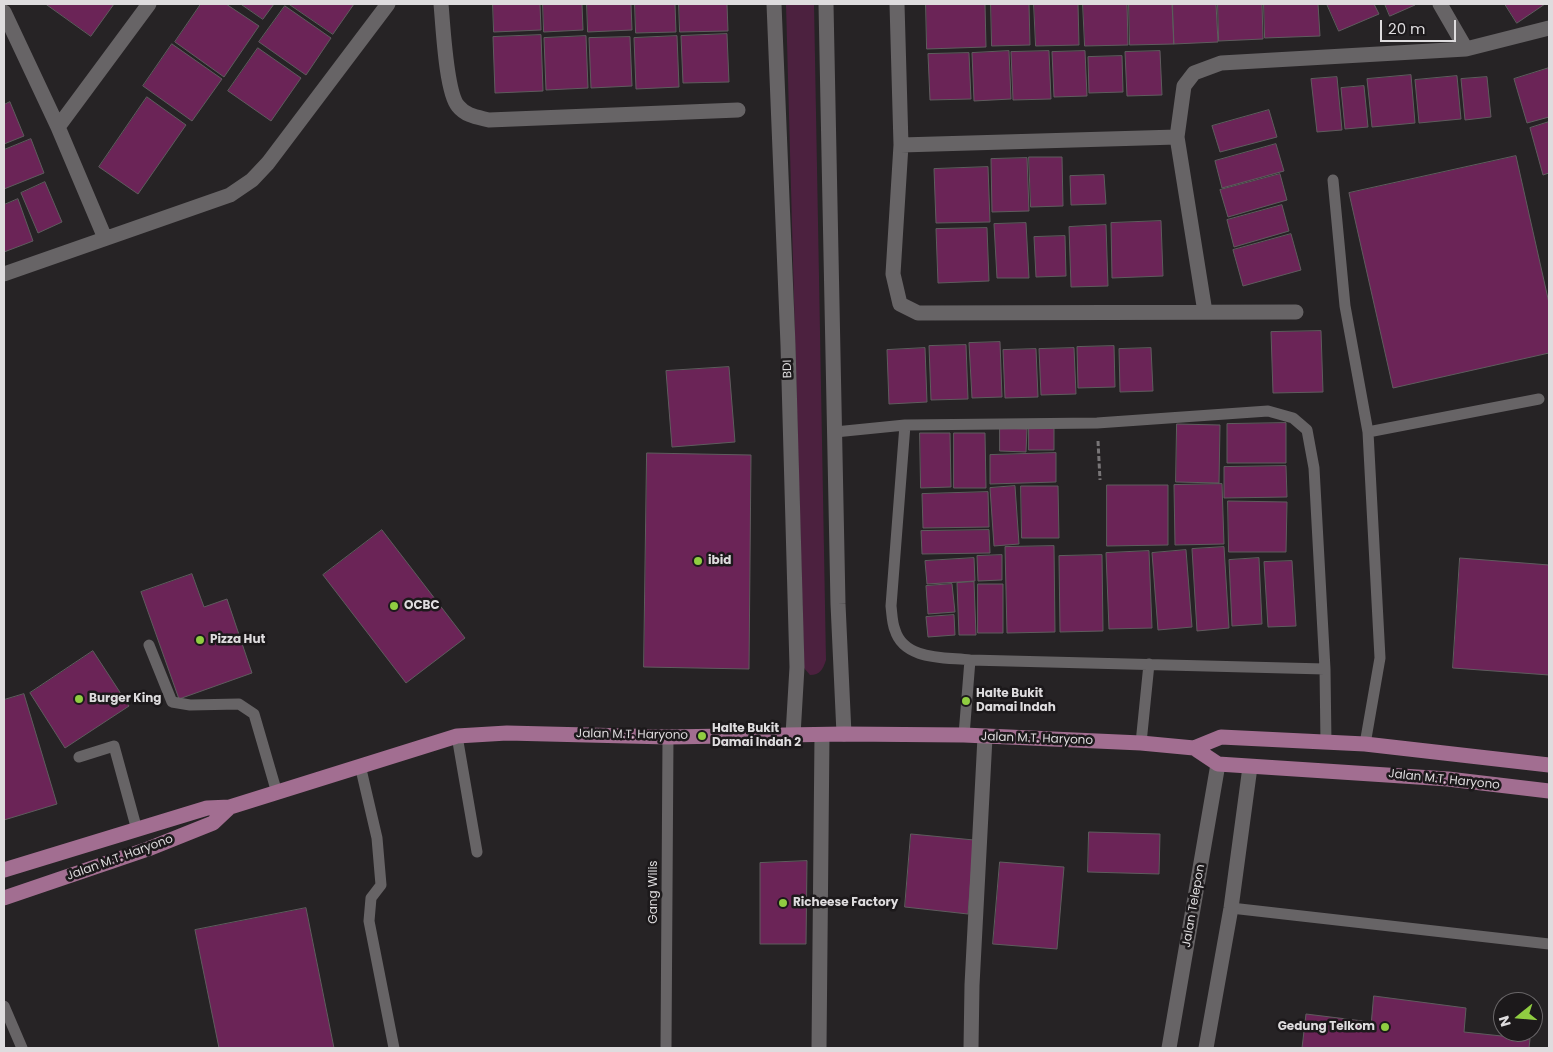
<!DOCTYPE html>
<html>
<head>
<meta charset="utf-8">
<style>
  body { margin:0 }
  #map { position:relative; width:1553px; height:1052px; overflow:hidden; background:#262325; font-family:Poppins,sans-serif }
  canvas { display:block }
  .frame { position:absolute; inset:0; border:5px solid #dedcde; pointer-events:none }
  .north { position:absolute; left:1493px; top:992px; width:50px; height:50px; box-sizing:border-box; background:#1c191b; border:1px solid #6a6769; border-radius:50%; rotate:253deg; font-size:14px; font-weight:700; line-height:20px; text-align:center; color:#dedcde }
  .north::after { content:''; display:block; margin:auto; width:18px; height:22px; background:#90cd41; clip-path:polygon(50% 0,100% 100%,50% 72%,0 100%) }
  .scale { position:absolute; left:1380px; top:20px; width:76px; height:22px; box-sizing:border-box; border:2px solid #dedcde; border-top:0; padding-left:6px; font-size:15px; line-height:18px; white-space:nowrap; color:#dedcde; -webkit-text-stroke:4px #1c191b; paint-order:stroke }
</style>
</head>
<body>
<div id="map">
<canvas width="1553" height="1052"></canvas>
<div class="frame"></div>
<div class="north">N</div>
<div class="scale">20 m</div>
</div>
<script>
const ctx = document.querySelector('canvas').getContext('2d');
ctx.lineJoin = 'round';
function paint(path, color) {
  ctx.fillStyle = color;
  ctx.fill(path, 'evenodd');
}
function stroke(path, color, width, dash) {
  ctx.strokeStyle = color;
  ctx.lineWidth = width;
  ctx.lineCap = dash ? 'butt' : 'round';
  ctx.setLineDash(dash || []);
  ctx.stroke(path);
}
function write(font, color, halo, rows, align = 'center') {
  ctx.font = font + ' Poppins,sans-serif';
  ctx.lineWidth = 5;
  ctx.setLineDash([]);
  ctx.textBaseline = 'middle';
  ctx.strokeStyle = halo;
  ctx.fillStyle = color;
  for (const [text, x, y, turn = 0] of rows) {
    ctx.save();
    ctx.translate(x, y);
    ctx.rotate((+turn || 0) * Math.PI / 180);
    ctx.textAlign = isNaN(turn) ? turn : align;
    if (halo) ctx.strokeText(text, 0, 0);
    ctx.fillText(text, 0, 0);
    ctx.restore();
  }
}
const green = new Path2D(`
  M786 4H814L826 660C823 669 820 675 810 675L804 668Z`);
const building = new Path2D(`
  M46 4H114L91 36Z
  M201 4H226L259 26 224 77 175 42Z
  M241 4H274L263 19Z
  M289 4H354L333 34Z
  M493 4H540L541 30 494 32Z
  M543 4H582L583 30 544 32Z
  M587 4H631L632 30 588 32Z
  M635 4H675L676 32 636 33Z
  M679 4H727L728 31 680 32Z
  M926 4H985L986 47 927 49Z
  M991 4H1029L1030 45 992 46Z
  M1034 4H1078L1079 45 1036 46Z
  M1083 4H1127L1128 45 1085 46Z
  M1129 4H1172L1174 44 1130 45Z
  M1173 4H1216L1218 42 1174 44Z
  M1218 4H1262L1263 39 1219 41Z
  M1264 4H1318L1320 36 1265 38Z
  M1327 4H1374L1379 14 1339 31Z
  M1385 4H1414L1415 5 1390 16Z
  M1505 4H1545L1517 23Z
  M285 6 331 38 306 75 259 42Z
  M727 34 729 82 683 83 681 36Z
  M541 35 543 91 495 93 493 37Z
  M586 36 588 88 546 90 544 38Z
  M677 36 679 87 636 89 634 38Z
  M630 37 632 86 591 88 589 38Z
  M172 44 222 79 192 121 143 86Z
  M258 48 301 78 271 121 228 91Z
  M1009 51 1011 99 974 101 972 53Z
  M1049 51 1051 99 1013 100 1011 52Z
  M1085 51 1087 96 1054 97 1052 52Z
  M1160 51 1162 95 1127 96 1125 52Z
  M969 53 971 99 930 100 928 54Z
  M1122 56 1123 92 1089 93 1088 57Z
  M1549 68V117L1527 123 1514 79Z
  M1411 75 1415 123 1372 127 1367 79Z
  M1457 76 1461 119 1419 123 1415 80Z
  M1337 77 1342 130 1317 132 1311 79Z
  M1487 77 1491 117 1465 120 1461 79Z
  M1364 86 1368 127 1345 129 1341 88Z
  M147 97 186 125 138 194 99 167Z
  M10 102 24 136 4 144V105Z
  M1269 110 1277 137 1220 152 1212 126Z
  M1549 122V173L1543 175 1530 128Z
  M31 139 44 173 4 189V150Z
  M1276 144 1284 171 1222 188 1215 161Z
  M1516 156 1549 303V353L1393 388 1349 193Z
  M1029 157H1062L1063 206 1031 207Z
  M1027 158 1029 211 992 212 991 159Z
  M988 167 990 222 936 223 934 169Z
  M1280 174 1287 200 1228 217 1220 190Z
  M1104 175 1106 204 1071 205 1070 176Z
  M45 182 62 222 38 233 21 193Z
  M18 199 33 241 4 252V205Z
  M1282 205 1289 231 1234 247 1227 220Z
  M1161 221 1163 276 1112 278 1111 223Z
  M1026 223 1029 278H997L994 224Z
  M1106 225 1108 286 1071 287 1069 227Z
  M987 228 989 281 938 283 936 229Z
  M1291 234 1301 270 1243 286 1233 250Z
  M1065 236 1066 276 1036 277 1034 237Z
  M1321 331 1323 392 1273 393 1271 332Z
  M1000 342 1002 397 972 398 969 343Z
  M966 345 968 399 931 400 929 346Z
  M1114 346 1115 387 1078 388 1077 347Z
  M925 348 927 402 889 404 887 350Z
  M1074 348 1076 394 1041 395 1039 349Z
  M1151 348 1153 391 1120 392 1119 349Z
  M1036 349 1038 397 1005 398 1003 350Z
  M729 367 735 442 672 447 666 371Z
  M1286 423V463H1227V424Z
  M1177 424 1220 425 1219 483 1176 482Z
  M1000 428 1027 429 1026 452 1000 451Z
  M1029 428H1054V450H1029Z
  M920 433H950L951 487 921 488Z
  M954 433H985L986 488H954Z
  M647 453 751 455 749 669 644 667Z
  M1056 453V482L990 484V455Z
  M1286 466 1287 497 1224 498V467Z
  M1222 484 1224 544 1175 545 1174 485Z
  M1107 485H1168V545L1107 546Z
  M1015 486 1019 544 994 546 990 488Z
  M1021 486H1058L1059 538H1022Z
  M988 492 989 527 923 528 922 494Z
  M1228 501 1287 502 1286 552H1229Z
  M382 530 465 638 406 683 323 575Z
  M989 530 990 553 922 554 921 531Z
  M1054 546 1055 632 1007 633 1005 547Z
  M1224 547 1229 628 1197 631 1192 549Z
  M1186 550 1192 627 1158 630 1152 553Z
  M1149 551 1152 628 1109 629 1106 553Z
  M1002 555V580L978 581 977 556Z
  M1102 555 1103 631 1060 632 1059 556Z
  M974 558 975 581 927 584 925 561Z
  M1259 558 1262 624 1232 626 1229 560Z
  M1460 558 1549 565V675L1453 668Z
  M1292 561 1296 626 1268 627 1264 562Z
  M192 574 204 607 227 599 252 673 179 699 141 592Z
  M974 582 976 635H959L957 583Z
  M952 584 955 612 928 614 926 586Z
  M978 584H1003V633H978Z
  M954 615 955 635 928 637 926 617Z
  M93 651 129 706 65 748 30 693Z
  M24 694 57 804 4 820V700Z
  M1089 832 1160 834 1159 874 1088 872Z
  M911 834 974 840 968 914 905 907Z
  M807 861 806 944H760V863Z
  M1000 862 1064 867 1057 949 993 944Z
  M306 908 334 1048H219L195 930Z
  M1374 996 1466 1008 1464 1032 1530 1039 1529 1048H1302L1306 1014 1371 1022Z`);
const path = new Path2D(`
  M1098 441 1100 480`);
const lane = new Path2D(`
  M1333 180 1345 306 1368 432 1380 658 1365 744
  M835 432 905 425
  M1368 432 1539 399
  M149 645 172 702 190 705 239 704 254 714 277 793
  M1325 669 970 660C943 657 904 660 895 630 892 623 892 614 891 606L905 425 1097 423 1268 411 1293 418 1307 430 1314 468 1325 669 1326 743
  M964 735 970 660
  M457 736 477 852
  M1141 743 1149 664
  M79 757 114 746 137 830
  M360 765 377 838 381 885 371 898 369 921 394 1048
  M1231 908 1549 944
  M4 1006 22 1048
  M666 1048 668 737`);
const street = new Path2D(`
  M441 4C443 25 446 92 458 106 466 116 477 117 489 120L738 110
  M774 4 788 345 797 667 793 735
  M826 4 838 604 844 734
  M897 4 901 145 893 274 900 304 918 313 1296 312
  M1440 4 1466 49
  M4 12 58 127 105 238
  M58 127 149 4
  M901 145 1177 137
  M4 274 230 195 252 180 268 163 388 4
  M1205 312 1177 137 1184 86 1194 73 1221 63 1466 49 1549 28
  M819 1048 822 735
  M971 1048 972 985 985 737
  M1169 1048 1218 764
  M1206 1048 1231 908 1250 767`);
const primary = new Path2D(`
  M1194 748 1218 764 1448 779 1549 791
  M4 870 207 808 230 807 457 736 507 733 668 737 844 734 964 735 1141 743 1194 748 1221 737 1365 744 1549 765
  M4 898 148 849 213 823 230 807`);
const markers = [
  [698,561,5,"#90cd41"],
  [394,606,5,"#90cd41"],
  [200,640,5,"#90cd41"],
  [79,699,5,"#90cd41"],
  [966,701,5,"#90cd41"],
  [702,736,5,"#90cd41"],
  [783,903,5,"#90cd41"],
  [1385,1027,5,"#90cd41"]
];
const streetNames = [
  ["BDI",788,369,-91],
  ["Jalan M.T. Haryono",632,735,1],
  ["Jalan M.T. Haryono",1037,739,2],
  ["Jalan M.T. Haryono",1444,780,6],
  ["Jalan M.T. Haryono",120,858,-20],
  ["Gang Wilis",654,892,-90],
  ["Jalan Telepon",1194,906,-80]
];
const poiNames = [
  ["ibid",708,561],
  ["OCBC",404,606],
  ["Pizza Hut",210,640],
  ["Halte Bukit",976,694],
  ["Damai Indah",976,708],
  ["Burger King",89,699],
  ["Halte Bukit",712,729],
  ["Damai Indah 2",712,743],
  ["Richeese Factory",793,903],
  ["Gedung Telkom",1375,1027,"right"]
];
paint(green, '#4c213f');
paint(building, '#6b2457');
stroke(building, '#5f5c5e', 1);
stroke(path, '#787577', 3, [5, 2.5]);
stroke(lane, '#676466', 11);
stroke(street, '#676466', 15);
stroke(primary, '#a26e91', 15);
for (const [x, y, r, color] of markers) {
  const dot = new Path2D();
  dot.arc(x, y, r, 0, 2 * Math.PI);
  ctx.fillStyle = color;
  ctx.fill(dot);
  stroke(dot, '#1c191b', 2);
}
write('12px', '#dedcde', '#1c191b', streetNames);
write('bold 12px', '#dedcde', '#1c191b', poiNames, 'left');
</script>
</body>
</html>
